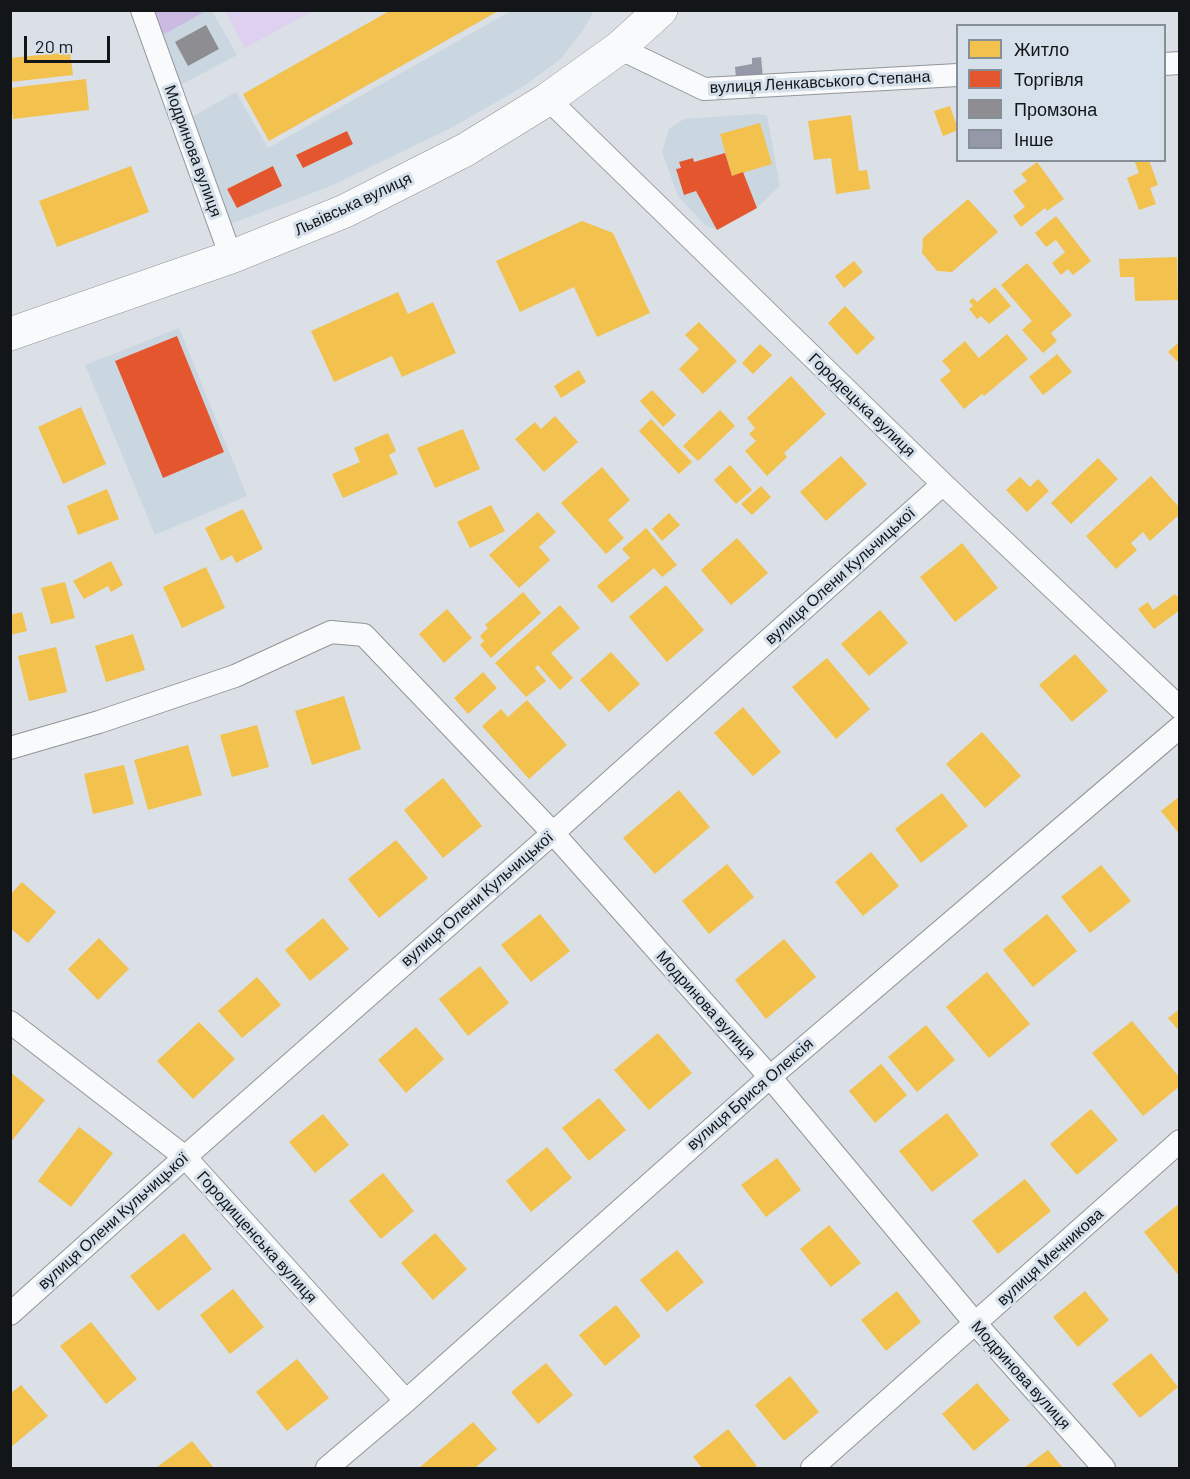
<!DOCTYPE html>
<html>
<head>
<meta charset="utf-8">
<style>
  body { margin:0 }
  #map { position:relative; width:1190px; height:1479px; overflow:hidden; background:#dae0e5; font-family:Barlow,sans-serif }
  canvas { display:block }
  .frame { position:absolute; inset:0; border:12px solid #121619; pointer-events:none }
  .legend { position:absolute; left:956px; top:24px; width:210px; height:138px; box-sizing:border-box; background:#d5e0ea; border:2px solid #878f96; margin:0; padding:8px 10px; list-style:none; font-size:18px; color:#121619 }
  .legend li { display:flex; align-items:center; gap:12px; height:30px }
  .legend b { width:30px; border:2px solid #878f96 }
  .scale { position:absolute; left:24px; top:36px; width:86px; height:27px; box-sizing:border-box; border:3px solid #121619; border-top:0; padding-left:8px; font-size:18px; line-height:21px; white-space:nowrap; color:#121619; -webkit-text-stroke:4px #d5e0ea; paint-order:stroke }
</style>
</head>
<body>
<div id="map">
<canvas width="1190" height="1479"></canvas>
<div class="frame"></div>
<ul class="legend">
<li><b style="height:16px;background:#f2c14e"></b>Житло</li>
<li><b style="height:16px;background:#e4572e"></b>Торгівля</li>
<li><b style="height:16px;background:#8d8d92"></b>Промзона</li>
<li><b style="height:16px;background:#9498a7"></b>Інше</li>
</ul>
<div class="scale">20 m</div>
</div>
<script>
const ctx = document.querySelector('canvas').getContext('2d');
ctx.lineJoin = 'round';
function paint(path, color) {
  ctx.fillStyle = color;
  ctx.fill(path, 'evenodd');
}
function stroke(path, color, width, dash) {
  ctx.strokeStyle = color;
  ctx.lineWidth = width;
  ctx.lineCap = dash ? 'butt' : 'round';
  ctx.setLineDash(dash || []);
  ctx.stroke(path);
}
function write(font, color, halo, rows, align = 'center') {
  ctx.font = font + ' Barlow,sans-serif';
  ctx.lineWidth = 6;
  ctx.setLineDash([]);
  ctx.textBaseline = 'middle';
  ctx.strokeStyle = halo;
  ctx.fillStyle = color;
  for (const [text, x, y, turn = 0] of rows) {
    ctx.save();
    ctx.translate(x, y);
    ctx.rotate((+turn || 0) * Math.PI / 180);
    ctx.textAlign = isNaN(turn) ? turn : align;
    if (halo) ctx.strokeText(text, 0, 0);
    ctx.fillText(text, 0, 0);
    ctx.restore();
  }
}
const built = new Path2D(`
  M206 11H212L237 55 179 86 161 36Z
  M511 11H594L583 30 562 58 524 86 453 127 331 186 228 225 190 118 236 92 268 148Z
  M756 114 767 115 780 186 757 208 717 230 705 225 678 196 662 152 669 129 684 119Z
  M179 328 247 496 155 535 85 365Z`);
const green = new Path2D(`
  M225 11H313L245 48Z`);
const forest = new Path2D(`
  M152 10 206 11 161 36Z`);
const homes = new Path2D(`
  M391 10H500L269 141 243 94Z
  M70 52 73 75 10 82V58Z
  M86 79 89 110 13 119 10 88Z
  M950 106 958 130 943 136 934 111Z
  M851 115 859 171 867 170 870 189 836 194 831 158 814 160 808 121Z
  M760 123 772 164 732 176 720 134Z
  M1134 160H1149L1158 185 1150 188 1156 204 1139 210 1127 178 1139 173Z
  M1037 162 1064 199 1047 211 1045 208 1021 227 1013 216 1025 207 1013 191 1027 181 1021 174Z
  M131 166 149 212 57 247 39 201Z
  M968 199 998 232 952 272 937 271 922 253 923 238Z
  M1056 216 1091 261 1073 275 1068 269 1061 275 1052 263 1065 252 1056 240 1046 247 1035 233Z
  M582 221 613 233 650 313 597 337 574 287 520 312 496 261Z
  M1177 257 1178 300 1135 301 1134 277H1120L1119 259Z
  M854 261 863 272 844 288 835 276Z
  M1027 263 1072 315 1051 333 1057 341 1043 353 1022 330 1032 321 1001 285Z
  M995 287 1011 306 989 324 981 316 977 319 969 309 973 306 969 301 973 298 977 302Z
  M398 292 408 314 433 302 456 353 402 377 392 356 334 382 311 331Z
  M845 306 875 338 857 355 828 323Z
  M699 322 737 361 703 394 679 369 699 349 685 335Z
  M1007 334 1028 359 984 396 982 394 964 409 940 380 951 371 942 361 965 341 979 358Z
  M1180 341V364L1168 352Z
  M760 344 772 355 753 374 742 363Z
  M1057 354 1072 372 1043 395 1029 377Z
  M579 370 586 382 561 398 554 386Z
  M791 376 826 414 784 453 787 457 767 476 745 451 756 441 749 434 755 428 747 418Z
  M652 390 676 415 663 427 640 401Z
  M81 407 106 464 63 484 38 427Z
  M720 410 735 426 698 461 683 446Z
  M555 416 578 442 544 472 515 439 535 422 541 429Z
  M651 419 692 462 679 474 639 431Z
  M463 429 480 469 435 488 417 448Z
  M388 433 396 451 389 455 398 474 343 498 332 474 360 462 354 448Z
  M841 456 867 484 826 521 800 492Z
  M1098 458 1118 479 1071 524 1051 503Z
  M730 465 752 490 736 504 714 480Z
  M602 467 630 500 608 520 624 538 606 554 561 503Z
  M1151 476 1180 508V514L1150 541 1143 532 1131 543 1137 550 1116 569 1086 536Z
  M1020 477 1030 487 1038 479 1049 491 1027 512 1006 490Z
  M761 486 771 497 752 515 741 504Z
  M107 489 119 519 78 535 67 506Z
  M491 505 505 531 470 548 457 522Z
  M243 509 263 549 236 563 232 555 221 561 205 528Z
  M538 512 556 532 539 547 550 560 519 588 489 555Z
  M669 513 680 525 662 541 652 529Z
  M646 528 677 565 662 577 654 568 612 603 597 586 630 558 622 549Z
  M737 538 768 573 731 605 701 570Z
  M962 543 998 588 955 622 920 577Z
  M111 561 123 585 111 592 108 586 84 599 73 581Z
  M206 567 225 608 182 628 163 587Z
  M65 582 75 618 51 624 41 588Z
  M666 585 704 630 667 662 629 617Z
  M523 592 541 613 491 658 480 645 484 641 480 636 488 628 485 625Z
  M1175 594 1180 599V610L1154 629 1138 609 1148 602 1153 610Z
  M560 605 580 628 551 653 573 678 560 690 538 665 535 668 546 681 526 697 495 663Z
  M447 609 472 638 444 663 419 634Z
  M880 610 908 643 869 676 841 644Z
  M22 612 27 631 10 635V615Z
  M133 634 145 670 106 682 95 646Z
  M56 647 67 692 29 701 18 656Z
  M611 652 640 684 609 712 580 680Z
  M1075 654 1108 691 1072 722 1039 685Z
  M827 658 870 709 836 739 792 687Z
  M483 672 497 688 468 714 454 698Z
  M344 696 361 749 312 765 295 711Z
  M527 700 567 745 529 779 482 726 501 709 508 717Z
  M743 707 781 752 753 776 714 733Z
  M257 725 269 767 232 777 220 735Z
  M982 732 1021 776 985 808 946 764Z
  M188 745 202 795 148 810 134 760Z
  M124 765 134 804 93 814 84 774Z
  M443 778 482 826 443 858 404 810Z
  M679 790 710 827 655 874 623 838Z
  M942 793 968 826 921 863 895 829Z
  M1180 796V835L1161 811Z
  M396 840 428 878 379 918 348 879Z
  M871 852 899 886 863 916 835 882Z
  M727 864 754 897 709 934 682 901Z
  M1101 865 1131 901 1090 933 1061 897Z
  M22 882 56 912 28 943 10 928V895Z
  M540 914 570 951 531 982 501 945Z
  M1047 914 1077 951 1033 987 1003 950Z
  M323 918 349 949 310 981 285 950Z
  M99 938 129 969 98 1000 68 969Z
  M784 939 816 977 766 1019 735 980Z
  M480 966 509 1003 468 1036 439 999Z
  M987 972 1030 1024 989 1058 946 1007Z
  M257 977 281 1005 242 1038 218 1011Z
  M1180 1009V1032L1168 1018Z
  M1132 1021 1180 1078V1086L1143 1116 1092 1053Z
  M199 1022 235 1059 193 1099 157 1061Z
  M926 1025 955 1060 917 1092 888 1057Z
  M416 1027 444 1059 406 1093 378 1060Z
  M658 1033 692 1073 649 1110 614 1070Z
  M881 1064 907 1095 875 1123 849 1091Z
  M10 1072 45 1100 10 1143Z
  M599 1098 626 1130 589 1161 562 1128Z
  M1091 1109 1118 1140 1077 1175 1050 1144Z
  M947 1113 979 1155 932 1192 899 1151Z
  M323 1114 349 1145 315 1173 289 1142Z
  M79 1127 113 1153 71 1207 38 1181Z
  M547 1147 572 1178 531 1212 506 1181Z
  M777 1158 801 1190 766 1217 741 1185Z
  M383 1173 414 1211 381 1239 349 1201Z
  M1025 1179 1051 1211 998 1254 972 1221Z
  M1180 1203V1277L1144 1232Z
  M829 1225 861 1263 831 1287 800 1249Z
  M184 1233 212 1269 158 1311 130 1276Z
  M435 1233 467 1269 433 1300 401 1263Z
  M677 1250 704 1282 667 1312 640 1280Z
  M233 1289 264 1327 230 1354 200 1315Z
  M897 1291 921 1322 886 1351 861 1320Z
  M1085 1291 1109 1320 1078 1347 1053 1317Z
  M616 1305 641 1336 605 1366 579 1335Z
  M91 1322 137 1379 106 1404 60 1346Z
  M1151 1353 1178 1387 1140 1418 1112 1384Z
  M297 1359 329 1398 287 1431 256 1392Z
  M546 1363 573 1395 538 1424 511 1392Z
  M790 1376 819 1412 784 1441 755 1405Z
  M977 1383 1010 1420 974 1451 942 1414Z
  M21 1385 48 1416 10 1448V1394Z
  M473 1422 497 1449 475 1468H419Z
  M728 1429 757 1466 753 1468H702L693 1457Z
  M192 1441 214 1468H156Z
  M1048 1450 1063 1468H1024Z`);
const shops = new Path2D(`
  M347 131 353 144 303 168 296 155Z
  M725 153 732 176 743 172 757 208 717 230 696 191 684 195 676 169 681 168 679 162 693 158 694 162Z
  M273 166 282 186 237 208 227 189Z
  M177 336 224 452 163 478 115 361Z`);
const industry = new Path2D(`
  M206 25 219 49 188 66 175 42Z`);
const building = new Path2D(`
  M761 57 763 78H736L735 67 752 64V58Z`);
const street = new Path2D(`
  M142 10 231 257
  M619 48 704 89 958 75
  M1164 64 1180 63
  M548 99 943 484 1180 708
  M10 748 99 722 235 676 331 632 364 635 553 833 770 1077 975 1323 1104 1468
  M10 1022 185 1157 406 1401
  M10 1314 185 1157 553 833 943 484
  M327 1468 406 1401 770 1077 1180 727
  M812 1468 1180 1141`);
const primary = new Path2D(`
  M10 334 231 257 345 211 465 150 548 99 619 48 661 10`);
const streetNames = [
  ["вулиця Ленкавського Степана",820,82,-3],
  ["Модринова вулиця",193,151,70],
  ["Львівська вулиця",353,204,-25],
  ["Городецька вулиця",862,405,44],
  ["вулиця Олени Кульчицької",840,576,-42],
  ["вулиця Олени Кульчицької",477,899,-41],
  ["Модринова вулиця",706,1005,48],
  ["вулиця Брися Олексія",750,1094,-41],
  ["вулиця Олени Кульчицької",113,1221,-42],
  ["Городищенська вулиця",257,1237,48],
  ["вулиця Мечникова",1050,1257,-42],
  ["Модринова вулиця",1021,1375,48]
];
paint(built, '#cad7e1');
paint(green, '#ddd1ef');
paint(forest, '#ccbae2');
paint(homes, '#f2c14e');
paint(shops, '#e4572e');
paint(industry, '#8d8d92');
paint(building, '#9498a7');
stroke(street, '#919599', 24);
stroke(primary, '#919599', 34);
stroke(street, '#f9fafb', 22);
stroke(primary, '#f9fafb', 33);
write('16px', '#121619', '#d5e0ea', streetNames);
</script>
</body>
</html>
